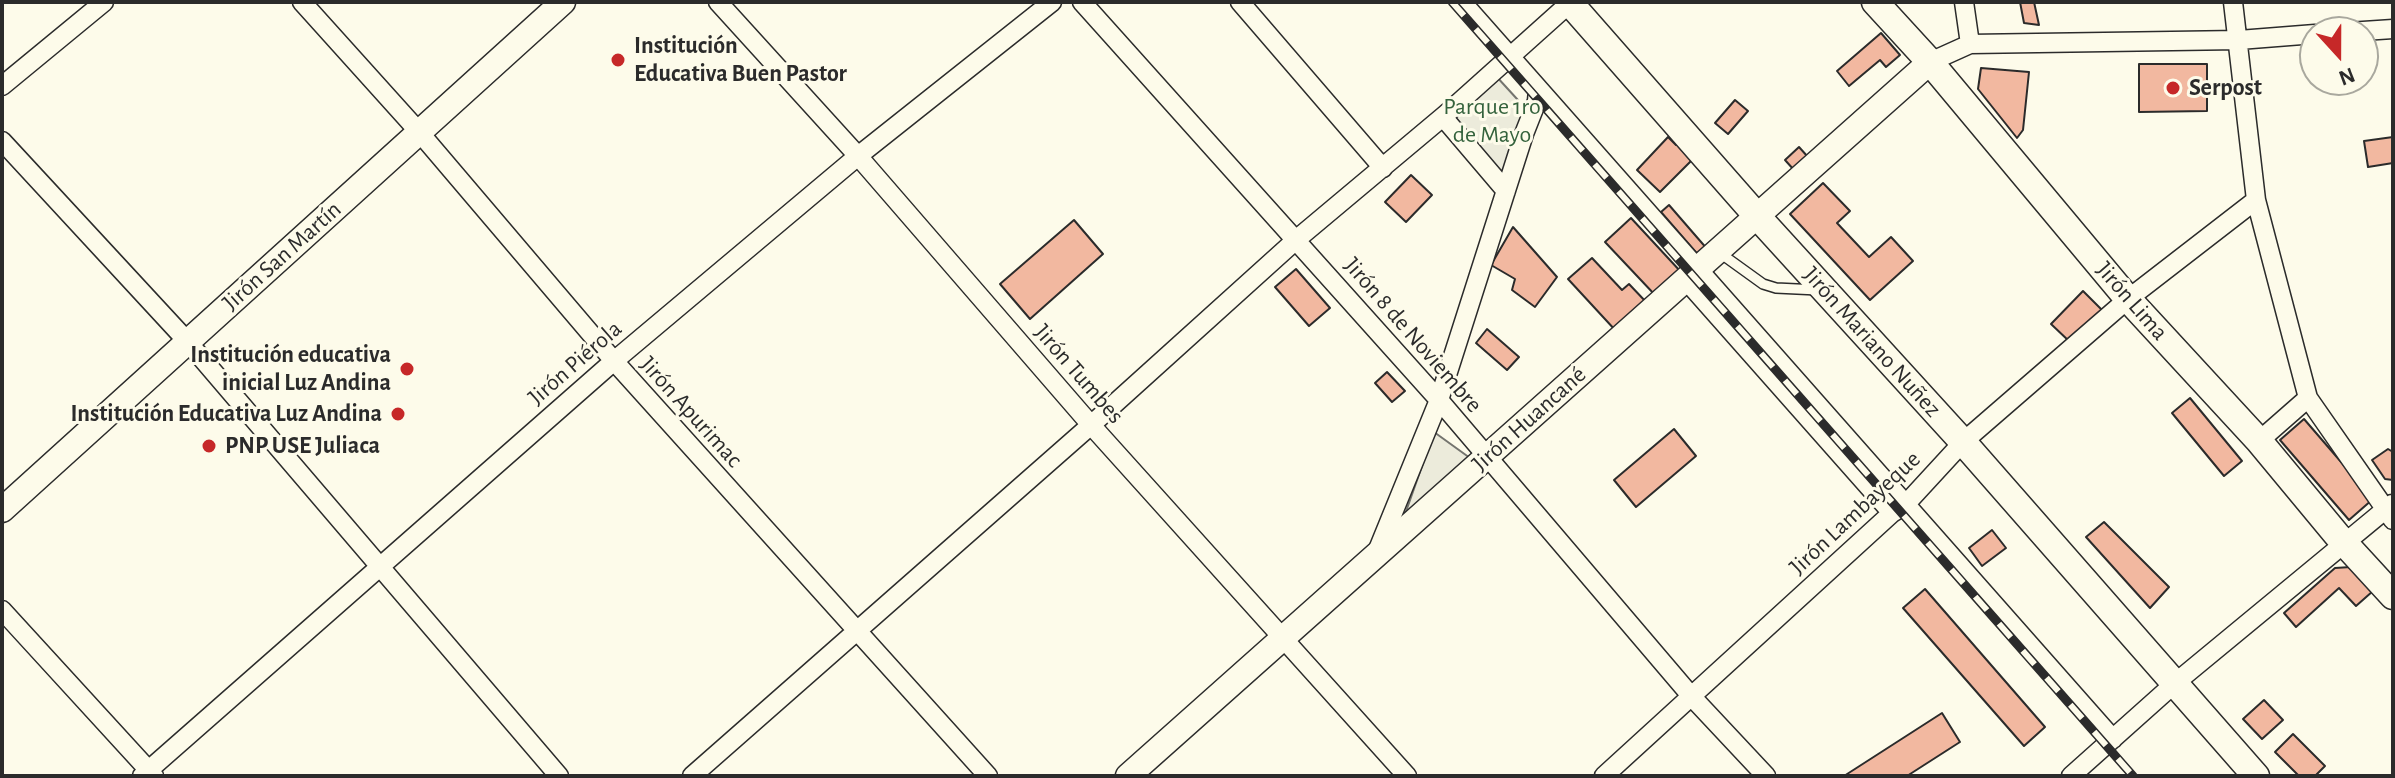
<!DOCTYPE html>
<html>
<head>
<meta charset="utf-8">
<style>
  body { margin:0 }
  #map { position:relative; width:2395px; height:778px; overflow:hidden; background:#fdfbea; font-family:"Alegreya Sans",sans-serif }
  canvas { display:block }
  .frame { position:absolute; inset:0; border:4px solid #2b2b2b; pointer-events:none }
  .north { position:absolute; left:2299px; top:16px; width:80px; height:80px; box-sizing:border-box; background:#fdfbea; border:2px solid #a9a89e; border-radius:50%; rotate:159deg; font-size:22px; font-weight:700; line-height:32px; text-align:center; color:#2b2b2b }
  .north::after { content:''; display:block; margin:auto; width:28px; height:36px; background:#c62828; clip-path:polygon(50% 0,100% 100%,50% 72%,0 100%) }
</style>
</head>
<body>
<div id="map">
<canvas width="2395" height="778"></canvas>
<div class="frame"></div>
<div class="north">N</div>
</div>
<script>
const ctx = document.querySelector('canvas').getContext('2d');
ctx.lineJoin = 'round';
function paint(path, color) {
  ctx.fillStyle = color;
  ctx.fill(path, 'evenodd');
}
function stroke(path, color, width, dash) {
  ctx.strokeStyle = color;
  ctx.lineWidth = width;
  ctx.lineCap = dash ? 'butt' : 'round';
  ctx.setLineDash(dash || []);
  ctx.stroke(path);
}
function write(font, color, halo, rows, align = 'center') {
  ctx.font = font + ' "Alegreya Sans",sans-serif';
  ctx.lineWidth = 6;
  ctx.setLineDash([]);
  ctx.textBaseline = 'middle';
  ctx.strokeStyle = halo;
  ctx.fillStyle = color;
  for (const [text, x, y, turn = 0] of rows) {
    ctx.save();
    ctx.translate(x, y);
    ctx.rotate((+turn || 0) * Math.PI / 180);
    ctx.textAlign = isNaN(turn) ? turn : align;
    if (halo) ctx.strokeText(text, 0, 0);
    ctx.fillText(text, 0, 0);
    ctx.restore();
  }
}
const green = new Path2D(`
  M1496 76 1528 111 1504 184 1448 119Z
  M1434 432 1470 458 1403 520Z`);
const building = new Path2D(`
  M2020 2H2034L2039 25 2024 23Z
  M1881 33 1900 55 1886 67 1880 60 1849 86 1837 71Z
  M2139 64H2207V111L2139 112Z
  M1981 68 2029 72 2023 130 2017 138 1978 89Z
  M1735 100 1748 111 1728 134 1715 123Z
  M1668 137 1676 145 1681 141 1696 156 1660 192 1637 170Z
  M2393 137V163L2368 167 2364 141Z
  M1799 147 1808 157 1794 170 1785 160Z
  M1411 175 1432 195 1406 222 1385 202Z
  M1823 183 1850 211 1837 223 1869 257 1891 237 1913 261 1870 300 1790 214Z
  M1669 205 1708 250 1700 257 1661 212Z
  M1631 218 1681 272 1655 295 1605 242Z
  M1074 220 1103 254 1030 319 1000 284Z
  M1513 227 1557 277 1535 307 1512 290 1515 279 1491 265Z
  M1592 258 1622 290 1629 284 1647 303 1616 331 1568 279Z
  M1296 269 1330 308 1309 326 1275 287Z
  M2083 291 2103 311 2071 343 2051 324Z
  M1487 329 1519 357 1507 370 1476 343Z
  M1387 372 1405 391 1392 402 1375 383Z
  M2190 398 2242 461 2224 476 2172 413Z
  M2304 419 2373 499 2349 520 2280 440Z
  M1674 429 1696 456 1636 507 1614 480Z
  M2388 449 2393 452V480L2385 479 2372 460Z
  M2104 522 2169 587 2150 608 2086 537Z
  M1992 530 2006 548 1982 566 1969 548Z
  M2351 567 2373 591 2356 606 2339 588 2296 627 2284 613 2335 568Z
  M1925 589 2045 727 2024 746 1903 608Z
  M2264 700 2283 720 2262 739 2243 719Z
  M1942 713 1960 742 1907 776H1844Z
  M2293 734 2325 766 2315 776H2299L2275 752Z`);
const lane = new Path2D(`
  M1720 253 1763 284 1776 288 1818 290`);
const street = new Path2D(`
  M302 2 420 133 614 361 988 776
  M718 2 858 156 1091 425 1407 776
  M1082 2 1439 400 1692 697 1766 776
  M1240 2 1383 168
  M1462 2 2113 739
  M1964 2 1970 44
  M2233 2 2256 200 2308 398 2393 520
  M2348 32 2393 29
  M1930 62 1970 44 2239 40 2315 34
  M2 86 104 2
  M1443 117 1506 191
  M2 141 187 341 559 776
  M1685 279 1892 513
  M2259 441 2308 398
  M1377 552 1439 400 1524 134 1537 101 1538 90
  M2 610 154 776
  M142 776 614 361 858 156 1052 2
  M692 776 1091 425 1297 239 1445 115 1571 2
  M1604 776 1892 513 1905 505 1963 442 2128 299 2256 200
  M2071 776 2174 684 2392 504`);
const secondary = new Path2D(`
  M2 510 563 2
  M1128 776 1930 62`);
const primary = new Path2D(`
  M1569 2 1757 216 1963 442 2256 776
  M1875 2 1930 62 2128 299 2259 441 2337 535 2393 596`);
const rail = new Path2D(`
  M1452 2 2133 776`);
const markers = [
  [618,60,8,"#c62828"],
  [2173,88,8,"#c62828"],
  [407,369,8,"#c62828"],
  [398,414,8,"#c62828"],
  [209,446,8,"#c62828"]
];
const poiNames = [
  ["Institución",634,46],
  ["Educativa Buen Pastor",634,74],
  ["Serpost",2189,88],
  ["Institución educativa",391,355,"right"],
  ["inicial Luz Andina",391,383,"right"],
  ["Institución Educativa Luz Andina",382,414,"right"],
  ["PNP USE Juliaca",225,446]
];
const parkNames = [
  ["Parque 1ro",1492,107],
  ["de Mayo",1492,135]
];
const streetNames = [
  ["Jirón San Martín",282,256,-42],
  ["Jirón Lima",2132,301,49],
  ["Jirón 8 de Noviembre",1413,335,49],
  ["Jirón Mariano Nuñez",1872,342,48],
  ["Jirón Piérola",575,363,-41],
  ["Jirón Tumbes",1079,374,49],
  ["Jirón Apurimac",691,412,48],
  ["Jirón Huancané",1529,419,-42],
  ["Jirón Lambayeque",1855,513,-43]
];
paint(green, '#ecebdb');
stroke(green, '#74746e', 2);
paint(building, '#f2b8a0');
stroke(building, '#2b2b2b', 2);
stroke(lane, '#2b2b2b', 12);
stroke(street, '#2b2b2b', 21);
stroke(secondary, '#2b2b2b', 27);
stroke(primary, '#2b2b2b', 29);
stroke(lane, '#fdfbea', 9);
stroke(street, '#fdfbea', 18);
stroke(secondary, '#fdfbea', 24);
stroke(primary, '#fdfbea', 26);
stroke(rail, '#2b2b2b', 9);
stroke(rail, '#fdfbea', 6, [18]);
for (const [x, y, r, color] of markers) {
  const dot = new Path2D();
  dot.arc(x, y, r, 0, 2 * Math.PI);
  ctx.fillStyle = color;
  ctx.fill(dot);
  stroke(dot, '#fdfbea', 3);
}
write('bold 24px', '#2b2b2b', '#fdfbea', poiNames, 'left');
write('24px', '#34623c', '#fdfbea', parkNames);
write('24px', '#2b2b2b', '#fdfbea', streetNames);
</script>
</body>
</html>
